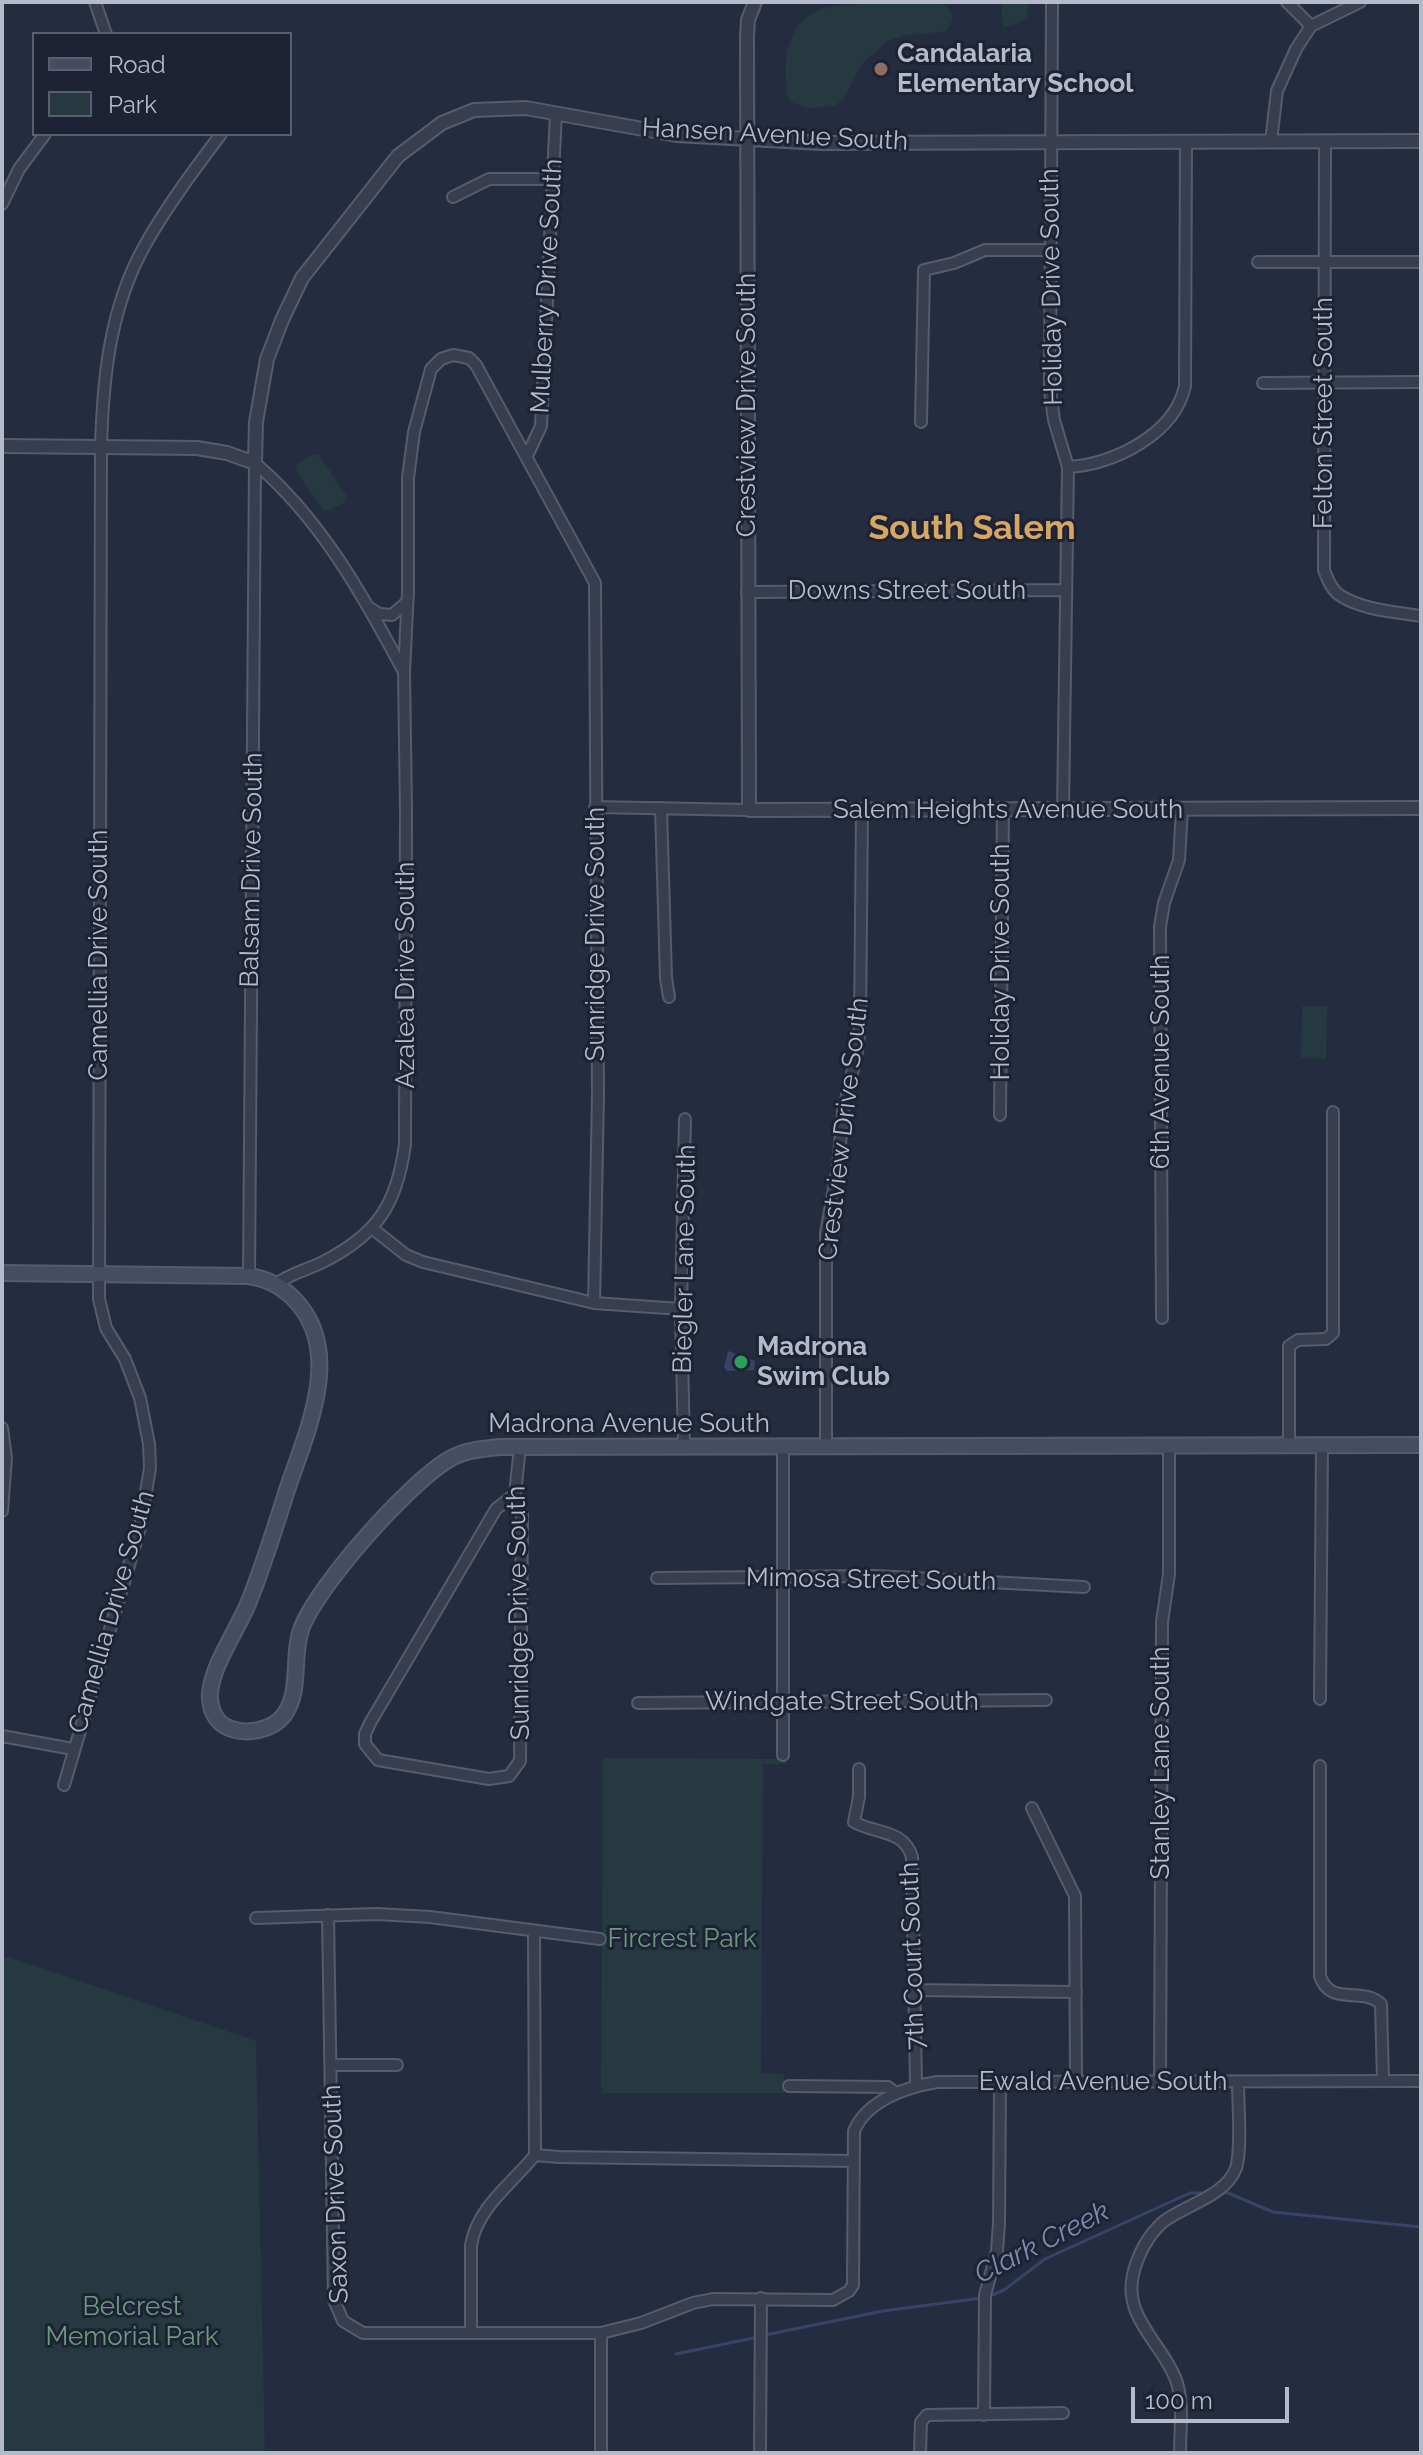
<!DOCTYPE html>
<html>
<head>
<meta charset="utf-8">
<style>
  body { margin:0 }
  #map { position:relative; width:1423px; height:2455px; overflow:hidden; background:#242c3f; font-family:Raleway,sans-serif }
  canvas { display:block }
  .frame { position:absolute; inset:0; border:4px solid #b5baca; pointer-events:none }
  .legend { position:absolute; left:32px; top:32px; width:260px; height:104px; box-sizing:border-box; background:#1d2334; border:2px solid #5a5f70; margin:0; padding:10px 14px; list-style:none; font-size:24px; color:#b5baca }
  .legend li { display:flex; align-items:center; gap:16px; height:40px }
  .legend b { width:40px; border:2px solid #5a5f70 }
  .scale { position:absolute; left:1131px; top:2387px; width:158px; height:36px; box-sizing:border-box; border:4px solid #b5baca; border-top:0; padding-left:10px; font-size:24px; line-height:28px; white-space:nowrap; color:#b5baca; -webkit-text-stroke:6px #1d2334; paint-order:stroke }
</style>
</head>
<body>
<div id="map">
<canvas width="1423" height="2455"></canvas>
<div class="frame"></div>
<ul class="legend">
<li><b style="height:10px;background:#464d62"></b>Road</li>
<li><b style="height:22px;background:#263940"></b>Park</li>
</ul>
<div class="scale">100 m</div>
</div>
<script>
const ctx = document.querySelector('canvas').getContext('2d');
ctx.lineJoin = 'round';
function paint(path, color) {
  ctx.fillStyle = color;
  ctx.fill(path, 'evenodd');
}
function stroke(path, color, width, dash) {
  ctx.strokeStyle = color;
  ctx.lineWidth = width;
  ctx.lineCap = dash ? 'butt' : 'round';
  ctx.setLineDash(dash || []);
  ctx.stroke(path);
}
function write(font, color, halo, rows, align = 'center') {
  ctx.font = font + ' Raleway,sans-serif';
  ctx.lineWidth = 6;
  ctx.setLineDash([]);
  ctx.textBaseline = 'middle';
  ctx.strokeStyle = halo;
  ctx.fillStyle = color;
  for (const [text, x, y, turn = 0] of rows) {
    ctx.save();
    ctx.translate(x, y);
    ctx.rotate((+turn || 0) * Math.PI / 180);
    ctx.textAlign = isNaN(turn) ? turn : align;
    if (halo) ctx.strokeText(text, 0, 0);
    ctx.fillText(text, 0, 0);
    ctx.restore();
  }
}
const green = new Path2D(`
  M916 2C934 2 949 0 953 18L947 31 902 36 888 41 863 63 843 99 835 106 806 108 789 101C782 67 783 23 821 9 838 3 894 4 916 2Z
  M1001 2H1028L1027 16 1020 23 1003 27Z
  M312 454 319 455 346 495 345 502 328 511 323 510 296 471 297 465Z
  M1302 1006H1327L1326 1059 1301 1058Z
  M603 1758 787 1759V1764H763L761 2073 784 2074V2093H601Z
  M9 1957 256 2041 265 2453H2V1958Z`);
const water = new Path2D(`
  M728 1351 755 1361 754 1370 727 1371 724 1367Z`);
const stream = new Path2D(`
  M1220 2193H1228L1273 2212 1421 2227
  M990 2296 1004 2290 1045 2259 1190 2193H1208
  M765 2335 883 2311 982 2298
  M676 2354 758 2337`);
const minor = new Path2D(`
  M95 2 106 34
  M1052 2 1050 390 1054 420 1068 467 1063 809
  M1287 2 1311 26
  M1271 141 1277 91 1296 49 1311 26 1360 2
  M1325 141 1324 570C1328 580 1332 591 1341 596 1363 610 1396 612 1421 616
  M453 197 489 179H552
  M2 204 19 169 45 134
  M1258 262H1421
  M1263 383 1421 382
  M921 422 924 270 954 263 985 250H1050
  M527 456 541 426 556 113
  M255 463C321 519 364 597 404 672
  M1068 467C1113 465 1175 434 1185 386L1186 141
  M747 592 1066 590
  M370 608 379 614 392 615 407 602
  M595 807 749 810
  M661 808 666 978 669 997
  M1000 1115 1003 809
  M373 1229 406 1255 423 1262 594 1303 681 1309
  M249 1276 255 463
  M276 1284C290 1274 306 1270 321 1263 377 1235 397 1205 405 1144L406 811 404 672 408 591V478L414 432 431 369 441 359 453 355 469 358 476 365 595 583 598 1095 594 1303
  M1162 1318 1160 927 1164 903 1179 860 1182 809
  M2 1428 6 1458 2 1511
  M1289 1445V1346L1298 1340 1326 1339 1333 1333V1112
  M684 1447 681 1309 685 1119
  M826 1447V1233L838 1166 843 1112 857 1052 860 1027 862 810
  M515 1494 496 1509 370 1723 365 1734V1744L378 1760 489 1779 509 1776 520 1761 522 1515 515 1494 520 1447
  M657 1578 875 1576 1084 1587
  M1320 1699 1322 1445
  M638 1703 1046 1700
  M2 1736 73 1749
  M783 1755V1447
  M1320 1766V1976C1330 2007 1362 1986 1381 2004L1383 2081
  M859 1769V1797L854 1822C875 1834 904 1829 912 1857L916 2085
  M64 1785 140 1528 150 1468 149 1444 140 1398 125 1359 106 1328 99 1299 101 446C103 377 110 307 145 245 167 206 194 170 221 134
  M1032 1808 1075 1896 1076 2082
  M328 1915 334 2300 343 2321 363 2333H601L641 2323 693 2303 713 2299 833 2300 849 2291 853 2285 854 2131C867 2100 907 2087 937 2082L1421 2081
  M256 1918 377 1914 430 1917 600 1939
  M914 1990 1076 1992
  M332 2065H397
  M1160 2082 1162 1622 1169 1574V1446
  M789 2086 888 2087 896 2093
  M535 2155 559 2157 853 2161
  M471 2333V2245C478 2206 512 2184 535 2155L534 1932
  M601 2333V2453
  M984 2415 985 2295 997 2251 999 2223 1000 2082
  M760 2453 761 2298
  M920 2453 921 2422 927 2415 1063 2413
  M1180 2453C1180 2430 1184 2402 1176 2380 1163 2344 1123 2318 1133 2275 1137 2256 1148 2235 1163 2222 1185 2205 1226 2196 1236 2168 1242 2149 1238 2104 1238 2082`);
const tertiary = new Path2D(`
  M755 2 748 20 747 37 749 810 1421 808
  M2 446 197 448 227 453 255 463 256 422 267 359 282 320 302 278 398 156 442 123 474 110 526 108 676 135 822 143 1421 141`);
const secondary = new Path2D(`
  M2 1273 249 1276C267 1279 279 1285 292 1297 346 1349 307 1430 287 1490 275 1528 263 1567 248 1604 237 1630 212 1666 210 1693 209 1707 215 1723 229 1728 246 1735 272 1731 284 1715 302 1691 291 1655 302 1627 320 1583 407 1485 448 1460 464 1450 482 1449 500 1447L1421 1445`);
const markers = [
  [881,69,8,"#8d6e63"],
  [741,1362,8,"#2e9e5b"]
];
const poiNames = [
  ["Candalaria",897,54],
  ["Elementary School",897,84],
  ["Madrona",757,1347],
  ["Swim Club",757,1377]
];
const streetNames = [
  ["Hansen Avenue South",775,135,3],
  ["Mulberry Drive South",547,286,-87],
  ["Holiday Drive South",1052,287,-91],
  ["Crestview Drive South",747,405,-90],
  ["Felton Street South",1324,413,-90],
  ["Downs Street South",907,591],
  ["Salem Heights Avenue South",1008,810],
  ["Balsam Drive South",252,870,-89],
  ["Sunridge Drive South",596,934,-90],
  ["Camellia Drive South",99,955,-90],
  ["Holiday Drive South",1001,962,-90],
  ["Azalea Drive South",406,975,-90],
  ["6th Avenue South",1161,1062,-90],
  ["Crestview Drive South",844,1129,-83],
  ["Biegler Lane South",685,1259,-89],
  ["Madrona Avenue South",629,1424],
  ["Mimosa Street South",871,1580,1],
  ["Camellia Drive South",112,1612,-74],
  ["Sunridge Drive South",519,1613,-91],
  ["Windgate Street South",842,1702],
  ["Stanley Lane South",1161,1763,-90],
  ["7th Court South",913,1956,-92],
  ["Ewald Avenue South",1103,2082],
  ["Saxon Drive South",336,2194,-92]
];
const parkNames = [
  ["Fircrest Park",682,1939],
  ["Belcrest",132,2307],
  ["Memorial Park",132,2337]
];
const waterNames = [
  ["Clark Creek",1042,2243,-27]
];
const districtNames = [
  ["South Salem",972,529]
];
paint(green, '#263940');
paint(water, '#384466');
stroke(stream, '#384466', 3);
stroke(minor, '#565c6d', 14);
stroke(tertiary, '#565c6d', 16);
stroke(secondary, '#565c6d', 18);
stroke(minor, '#383e4f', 10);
stroke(tertiary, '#383e4f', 12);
stroke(secondary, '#464d62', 14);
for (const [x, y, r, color] of markers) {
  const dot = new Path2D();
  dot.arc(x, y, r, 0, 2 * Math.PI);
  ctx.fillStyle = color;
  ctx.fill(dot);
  stroke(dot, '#1d2334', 3);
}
write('bold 26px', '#b5baca', '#1d2334', poiNames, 'left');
write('26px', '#b5baca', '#1d2334', streetNames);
write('26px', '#6b9b7d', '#1d2334', parkNames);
write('italic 28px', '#7c8bb2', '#1d2334', waterNames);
write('bold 34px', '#d6a663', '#1d2334', districtNames);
</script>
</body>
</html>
